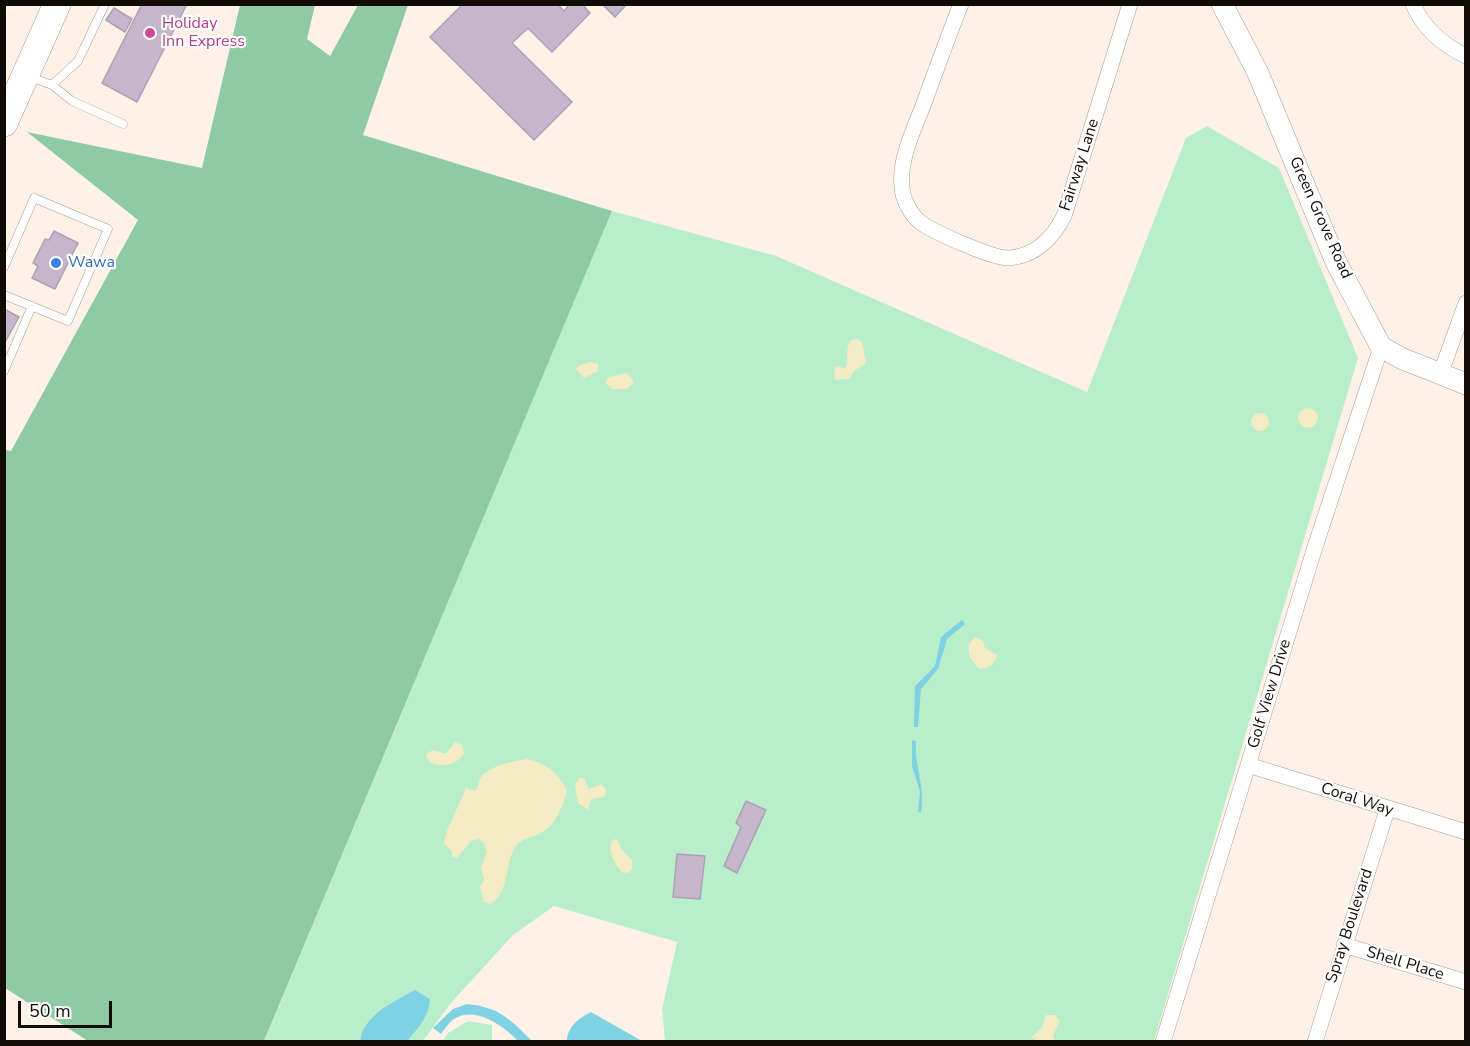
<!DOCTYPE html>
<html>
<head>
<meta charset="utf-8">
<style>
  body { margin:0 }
  #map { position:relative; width:1470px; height:1046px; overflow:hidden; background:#fef2e8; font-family:"Nunito Sans",sans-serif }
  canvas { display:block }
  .frame { position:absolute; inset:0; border:6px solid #110b06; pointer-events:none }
  .scale { position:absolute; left:18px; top:1001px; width:94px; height:27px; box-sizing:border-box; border:3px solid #110b06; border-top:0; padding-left:8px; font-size:18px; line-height:21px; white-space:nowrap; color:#110b06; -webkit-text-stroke:4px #fff; paint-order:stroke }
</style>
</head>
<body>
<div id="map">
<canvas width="1470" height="1046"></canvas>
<div class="frame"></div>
<div class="scale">50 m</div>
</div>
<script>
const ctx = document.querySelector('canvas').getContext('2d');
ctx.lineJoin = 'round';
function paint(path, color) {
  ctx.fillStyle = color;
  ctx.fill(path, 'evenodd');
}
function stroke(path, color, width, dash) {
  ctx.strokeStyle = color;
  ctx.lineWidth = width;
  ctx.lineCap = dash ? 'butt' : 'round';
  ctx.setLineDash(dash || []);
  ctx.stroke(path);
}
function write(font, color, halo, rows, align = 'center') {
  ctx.font = font + ' "Nunito Sans",sans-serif';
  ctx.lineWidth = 4.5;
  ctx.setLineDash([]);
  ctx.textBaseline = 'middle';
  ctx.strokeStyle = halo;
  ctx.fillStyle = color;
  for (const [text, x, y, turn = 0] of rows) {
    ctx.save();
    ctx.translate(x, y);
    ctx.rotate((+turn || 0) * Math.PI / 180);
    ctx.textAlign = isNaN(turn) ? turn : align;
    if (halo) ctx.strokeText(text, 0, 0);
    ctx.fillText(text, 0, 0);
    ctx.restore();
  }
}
const green = new Path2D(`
  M1207 126 1279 168 1358 358 1154 1041H665L662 1009 677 942 554 906 513 935 450 1004 423 1041 264 1042 612 211 776 256 1087 392 1186 138Z
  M468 1021 492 1025V1041H442L448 1033Z`);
const forest = new Path2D(`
  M240 5H315L307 39 330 56 358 5H408L363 135 612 211 264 1041H88L5 988V450L11 451 138 220 27 132 202 168Z`);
const sand = new Path2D(`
  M857 339 862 342 866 363 854 371 849 379 835 380 834 368 839 366 845 369C850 358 844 350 851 340Z
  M590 362 598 364V371L584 378 576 369 578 366Z
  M627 373 634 382 627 389H612L605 382 609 377Z
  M1298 418a10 10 0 1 1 20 0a10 10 0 1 1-20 0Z
  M1251 422a9 9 0 1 1 18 0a9 9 0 1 1-18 0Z
  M975 637 983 641 985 648 997 655C995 664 989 668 980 669 972 663 967 654 969 644Z
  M455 742 462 745 464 753C458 766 435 770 426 758L427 753 434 750 446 754Z
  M528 759C548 765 557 772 567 790 563 806 556 825 541 833 532 838 523 837 516 846 504 863 510 894 490 904L484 902 480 887 484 880 481 867 487 853 484 843 479 839 471 841 457 858 452 856V851L444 844 446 833 466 788 475 791C479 786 478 781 481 777 491 765 514 761 528 759Z
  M579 778H584L589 789 601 784 607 790 604 797 591 799 588 810 578 803 575 785Z
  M617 839 622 850 632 860V870L628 873 622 872C615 864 607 851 612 840Z
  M1046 1015H1055L1060 1021 1053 1035 1055 1041H1037L1031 1037 1042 1028Z`);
const water = new Path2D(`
  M962 620 965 624 947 639 938 669 921 689 918 727H914L915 686 935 666 941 637Z
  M912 740 916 741C914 766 926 787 921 813L918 812 920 791 912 766Z
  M415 990 430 999C429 1017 418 1028 407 1041H360C364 1015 393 1002 415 990Z
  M467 1004C499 1007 510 1019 532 1041H518C505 1027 475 1005 454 1019 449 1022 445 1029 441 1034L433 1028 453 1009Z
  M591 1012 642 1041H567C567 1027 579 1018 591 1012Z`);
const building = new Path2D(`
  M142 4H187L137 102 102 83Z
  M463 4H557L564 11 570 4H582L590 13 552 52 528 28 512 43 572 102 534 140 430 37Z
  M602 4H627L615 17Z
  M114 8 132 19 125 32 106 20Z
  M54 231 78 243 55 289 32 278 38 266 33 263 45 239 49 240Z
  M4 309 19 317 4 344Z
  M746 801 766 810 737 873 724 866 741 827 736 823Z
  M677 854 705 856 700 899 673 897Z`);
const lane = new Path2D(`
  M30 77 52 85 78 61 105 4
  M52 85 72 101 123 124
  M4 267 34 198 108 229 68 321 4 295
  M4 371 32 306`);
const street = new Path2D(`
  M961 4C948 37 936 70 924 103 914 130 899 158 902 187 902 198 911 215 920 222 933 232 994 259 1009 258 1035 256 1053 238 1064 216L1130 4
  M1413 4C1423 28 1443 45 1466 56
  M1440 375 1466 303
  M1248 765 1466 832
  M1344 945 1466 982
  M1163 1042 1315 547 1381 347
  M1315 1042 1387 810`);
const secondary = new Path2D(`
  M1222 4 1258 73 1336 262 1381 347 1403 359 1466 384`);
const highway = new Path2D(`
  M4 123 57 4`);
const markers = [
  [150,33,6,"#d1479c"],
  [56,263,6,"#3f7fe0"]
];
const hotelNames = [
  ["Holiday",162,24],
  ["Inn Express",162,42]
];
const streetNames = [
  ["Fairway Lane",1080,165,-72],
  ["Green Grove Road",1320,218,66],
  ["Golf View Drive",1270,694,-73],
  ["Coral Way",1357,800,18],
  ["Spray Boulevard",1350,926,-72],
  ["Shell Place",1405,964,17]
];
const shopNames = [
  ["Wawa",68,263]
];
paint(green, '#b9eecb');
paint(forest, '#8ecba4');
paint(sand, '#f5ebc5');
paint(water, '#7fd2e4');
paint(building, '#c4b7cb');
stroke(building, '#aea1b4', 1.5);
stroke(lane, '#ab9a89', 9);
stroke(street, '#ab9a89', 16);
stroke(secondary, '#ab9a89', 22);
stroke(highway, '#ab9a89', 28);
stroke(lane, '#fff', 8);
stroke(street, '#fff', 15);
stroke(secondary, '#fff', 21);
stroke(highway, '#fff', 27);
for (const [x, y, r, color] of markers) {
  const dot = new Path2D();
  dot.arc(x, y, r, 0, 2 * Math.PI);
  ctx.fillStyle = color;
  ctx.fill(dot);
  stroke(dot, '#fff', 2);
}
write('16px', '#b23c85', '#fff', hotelNames, 'left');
write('16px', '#110b06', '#fff', streetNames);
write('16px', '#366cbe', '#fff', shopNames, 'left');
</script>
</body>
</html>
